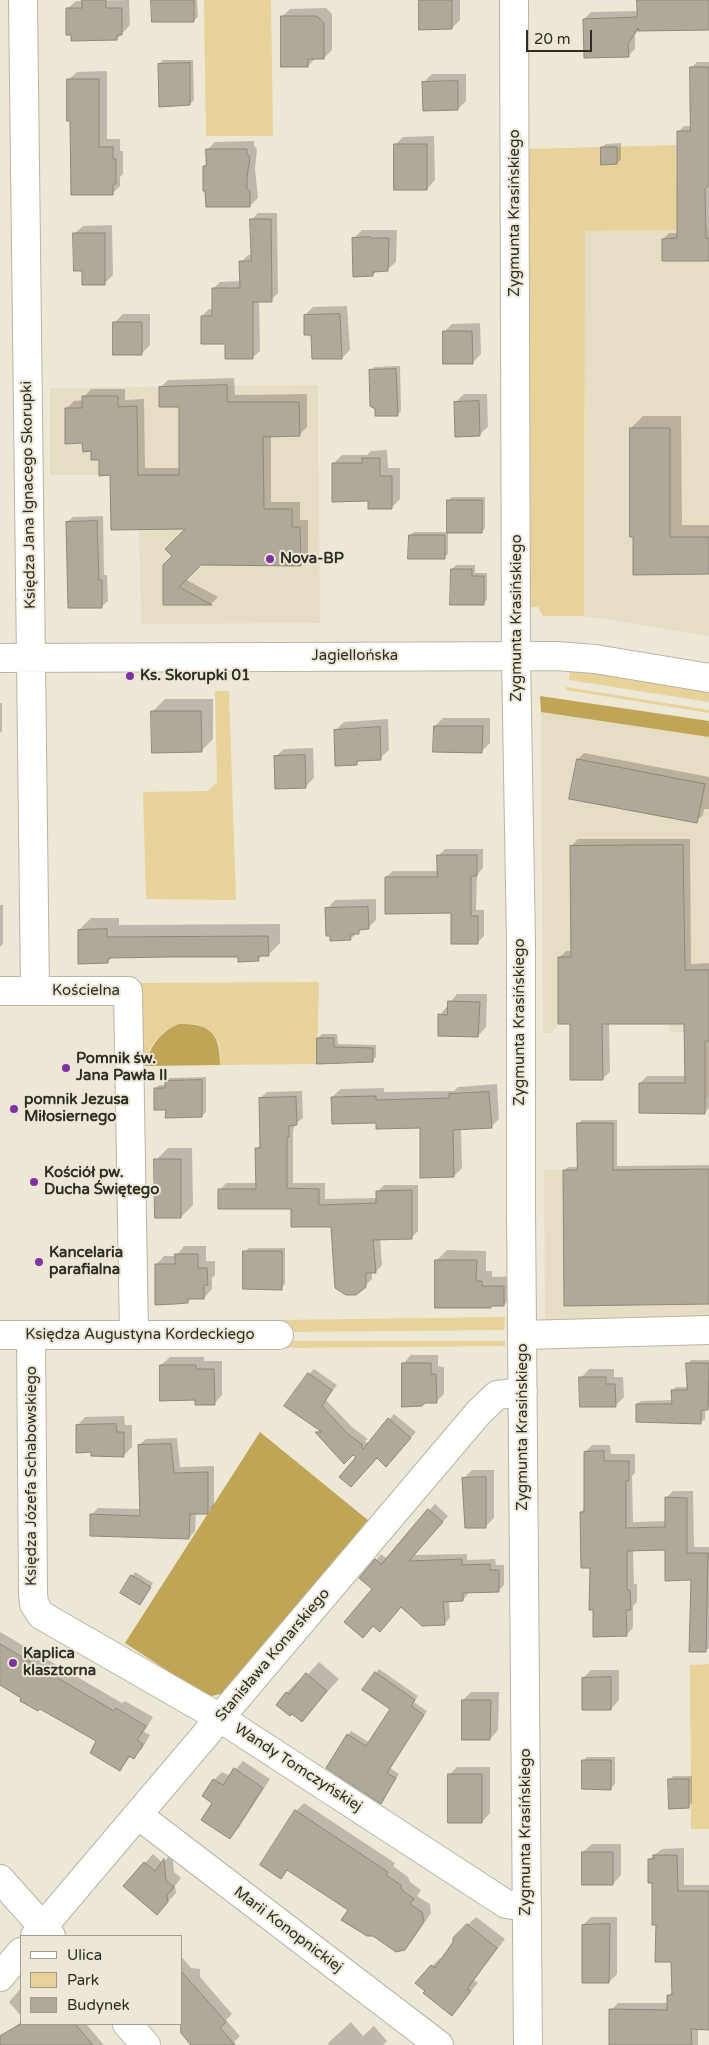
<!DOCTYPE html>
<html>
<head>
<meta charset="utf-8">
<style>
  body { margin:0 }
  #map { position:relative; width:709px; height:2045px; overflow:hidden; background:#ede7d6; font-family:"Varela Round",sans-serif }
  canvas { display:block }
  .legend { position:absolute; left:20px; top:1935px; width:162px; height:90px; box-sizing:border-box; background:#ede7d6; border:1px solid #a19c8f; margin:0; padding:6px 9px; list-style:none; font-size:15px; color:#2e2c25 }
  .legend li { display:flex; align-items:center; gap:10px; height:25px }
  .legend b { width:25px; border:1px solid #a19c8f }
  .scale { position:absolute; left:526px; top:30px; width:66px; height:22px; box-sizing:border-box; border:2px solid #2e2c25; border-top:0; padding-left:6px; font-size:15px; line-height:18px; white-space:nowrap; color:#2e2c25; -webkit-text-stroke:4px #ede7d6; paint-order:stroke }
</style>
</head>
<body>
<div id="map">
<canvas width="709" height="2045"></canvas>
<ul class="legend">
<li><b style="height:6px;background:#fff"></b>Ulica</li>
<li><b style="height:14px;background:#e7d29a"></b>Park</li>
<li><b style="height:14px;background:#afa999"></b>Budynek</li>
</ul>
<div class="scale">20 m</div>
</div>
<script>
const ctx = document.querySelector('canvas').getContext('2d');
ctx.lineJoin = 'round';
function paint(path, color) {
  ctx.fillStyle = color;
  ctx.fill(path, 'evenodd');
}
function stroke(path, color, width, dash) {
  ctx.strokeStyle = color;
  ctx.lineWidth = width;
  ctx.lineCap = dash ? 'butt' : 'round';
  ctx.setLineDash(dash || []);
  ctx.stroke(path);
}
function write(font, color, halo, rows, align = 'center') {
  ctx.font = font + ' "Varela Round",sans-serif';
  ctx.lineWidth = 4;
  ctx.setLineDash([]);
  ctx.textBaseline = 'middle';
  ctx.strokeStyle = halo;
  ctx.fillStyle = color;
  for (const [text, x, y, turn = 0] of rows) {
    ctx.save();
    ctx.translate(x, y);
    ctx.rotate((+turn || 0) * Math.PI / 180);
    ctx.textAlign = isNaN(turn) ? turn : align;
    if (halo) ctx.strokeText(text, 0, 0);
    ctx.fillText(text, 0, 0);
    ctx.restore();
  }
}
const built = new Path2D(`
  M677 227H706L709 230V636L584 616 585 231 675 230Z
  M318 385 320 623 141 624 138 475H50V388Z
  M541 712 709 737V1098L685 1099 684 1032H671L668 1024H558L552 1033H543Z
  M709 1169V1323L545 1324 544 1170Z`);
const green = new Path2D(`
  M204 0H271L273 136H206Z
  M676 145 677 227 675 230 585 231 584 616H543L538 607H528V149Z
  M570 668 709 691V702L569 680Z
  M566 687 709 710V713L566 690Z
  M215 691H229L236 900 146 899 143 792 208 791 217 782Z
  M319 982 317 1064 220 1065C220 1056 221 1046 216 1038 202 1014 165 1023 153 1044 149 1050 147 1059 145 1066H135L133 983Z
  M505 1317 504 1330 281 1332 280 1320Z
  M279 1341H503L505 1342V1346L279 1348Z
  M709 1664V1829H691L690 1665Z`);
const forest = new Path2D(`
  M540 696 709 721V737L541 712Z
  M179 1024C211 1023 220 1034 220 1065L145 1066C151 1046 158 1033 179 1024Z
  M260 1432 369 1521 224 1693 208 1697 125 1643Z`);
const shadow = new Path2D(`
  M129 0 130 25 117 39 67 9 76 1Z
  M153 0H197L198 17 194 20Z
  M420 0H460V20L452 28Z
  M638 0H709V29L638 30 635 35V49L628 56 584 19 591 12 638 11Z
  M326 8 332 14V50L324 58H316L308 66 282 17 290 9Z
  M163 60H193L194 100 190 104 159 64Z
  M697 62H709V260L663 239 669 233H678V132L684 126H691V68Z
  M107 71V139H120V151H123V174L120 177V186L112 194 71 120 68 80 77 72Z
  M432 74H466V101L458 109 424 82Z
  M434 136 435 180 427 189 395 145 403 137Z
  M254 141V146L257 149 255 169 258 198 250 206 207 189 204 166 207 163V150L215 142Z
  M621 143V159L617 163 602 147 606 144Z
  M258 213H277L278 293 271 300 259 301 260 351 252 358 226 343 202 316 209 309H213V289L220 282 241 281V262L248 255 252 254 251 220Z
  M112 225 113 275 105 283 83 269 74 234 83 226Z
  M362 230H397L396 262 387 270H377L373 275 354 238Z
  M347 306 350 350 342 358 313 334 305 315 313 307Z
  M123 314H150V345L142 353 114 323Z
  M480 323 481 354 472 363 444 332 452 324Z
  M400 366 401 411 397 415 370 371 374 367Z
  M234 378 235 395 307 394V427L299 435 271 436V502H300V520H308V557L300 565 200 564 185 579 218 597 211 604 164 603 174 556 188 528 111 474 101 458 83 442 66 409 74 401 84 400V397L91 389H125V400L144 399 145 468H180V405L160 388 168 380Z
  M464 394H487L488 427 479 435 456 402Z
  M643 416H681L682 525H709V573H635L631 428Z
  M387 450 388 468H400V499L391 508 369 500 334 463 342 455H367L371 451Z
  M452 497H485V528L482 532 449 500Z
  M103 516 104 575H107L108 601 102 606 67 522 73 517Z
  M414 532H448V554L444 558 410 535Z
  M456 565H475V573H487V600L483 604 452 569Z
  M165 699H213V739L201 751 152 712Z
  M0 703H2V731L0 733Z
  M443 718H490V743L482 751 435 726Z
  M388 719 389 750 380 758 361 759 356 764 335 731 344 722Z
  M313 748 314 778 305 787 275 757 284 749Z
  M584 753 709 777V809H704L703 815 696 821 578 759Z
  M578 839H690L691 964 709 963V1108L705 1113 640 1083 647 1076H686L685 1023H609L610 1072 603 1078 571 1023 559 958 566 951H573L571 846Z
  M445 849H483V868L477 875 476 910H484V936L478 942 452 912 386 877 393 871H438V856Z
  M376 899V920L368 928 362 929 350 939 327 909 335 900Z
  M0 905H3V944L0 947Z
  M91 918H119V925L280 924V943L268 955H263L258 960 239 956 113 957 107 962 79 930Z
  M457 994H487L486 1027 478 1036 440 1015Z
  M322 1034H337L338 1044 376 1045V1057L372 1061 319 1063 318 1038Z
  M206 1077V1112L202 1116 167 1109 155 1089 159 1085H166V1081L170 1078Z
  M497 1084 499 1119 491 1127 461 1129 462 1168 454 1176 421 1127 377 1122 332 1097 341 1089 384 1088V1092L454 1091 458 1087Z
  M302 1091 303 1118 295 1124 293 1132V1183H325V1199L377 1198V1192L384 1185H418V1231L411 1238H380L382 1265 376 1272H372V1279L365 1286 332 1226 293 1208 220 1190 226 1183H257V1149L261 1144 260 1098 267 1092Z
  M582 1120H617V1166L709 1165V1303L564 1171 568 1167H578V1124Z
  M168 1148H192L193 1205 181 1217 156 1160Z
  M184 1246H206V1261H215V1275L212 1278V1289L204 1298H191L187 1302 156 1265 164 1256H176Z
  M249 1248H285V1284L281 1288 245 1252Z
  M447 1250 486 1251V1271H492V1277L514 1276V1295L504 1305H493L490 1307 436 1261Z
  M411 1355H438V1366L444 1367V1394L436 1402H425L403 1364Z
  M170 1357H204V1361H222V1395L214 1404 196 1399 161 1365Z
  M691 1360H709V1407L705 1409V1419L701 1422 637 1404 641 1401 673 1400 672 1391 676 1387H688V1364Z
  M314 1369 337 1385 326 1400 352 1427 368 1439 365 1441 368 1444 394 1414 416 1432 391 1460 377 1457H358L317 1432 320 1430 309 1374Z
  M589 1369H614V1377H623L624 1397 616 1405 581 1378Z
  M124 1416 125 1425H132V1447L124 1455 92 1451 77 1426 85 1417Z
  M177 1438 180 1467 214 1466V1506L208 1512 196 1513 195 1531 189 1538 91 1515 98 1508 141 1509 139 1445 146 1439Z
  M592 1445H610L611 1454H635V1473L632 1476 633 1522 666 1521V1498L673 1491H693L694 1547H709V1648L705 1651 692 1579 667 1549 633 1550 634 1584H637V1602L633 1606V1628L626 1635 591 1567 581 1512 585 1508V1452Z
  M472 1470H494V1518L486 1526 464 1478Z
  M435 1504 448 1516 413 1555 467 1554V1560L495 1559 496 1565H504V1585L498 1591H468V1594L463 1600H449L450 1618 444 1624 401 1606 373 1589 376 1560 381 1554 387 1559Z
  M135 1572 153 1583 140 1603 132 1576Z
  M0 1632 122 1703 125 1701 153 1717 144 1732 150 1735 142 1749 134 1757 131 1756 120 1769 98 1741 0 1684Z
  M319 1662 339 1679 302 1720 277 1704 287 1692 299 1680 301 1682Z
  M379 1669 418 1696 414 1702 427 1711 390 1768 399 1774 381 1802 328 1768 351 1731 370 1743 391 1709 376 1673Z
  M591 1670H619V1700L611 1709 583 1678Z
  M471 1692H499L498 1730 490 1739 463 1700Z
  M587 1757H615V1784L611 1788 583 1761Z
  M243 1761 270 1779 238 1829 230 1837 213 1802 214 1780 222 1772 230 1776Z
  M457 1767H490V1813L482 1822 449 1775Z
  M673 1776H692V1803L688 1807 670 1780Z
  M304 1803 395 1863 393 1866 408 1877 410 1882 421 1890 417 1896 430 1904 431 1913 412 1941 404 1950 349 1910 288 1870 281 1877 296 1811Z
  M592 1844H621V1875L613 1884 583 1852Z
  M684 1848V1885H709V2028H698V2045H611V2010L618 2003H668V1996L674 1990 673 1961 657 1924 654 1882 649 1859 662 1849Z
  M172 1853 174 1872 181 1878 175 1886 176 1893 165 1905 125 1886 153 1854 163 1863Z
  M476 1917 505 1939 474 1980 478 1983 452 2014 432 1966 440 1958 443 1960 454 1943V1938Z
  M591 1917H617V1974L609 1982 583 1925Z
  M181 1956 191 1968 200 1969V1977L232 2014 226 2020 240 2036 234 2042 236 2045H193L190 2035 180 2024Z
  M21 1988V2016L9 2002Z
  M21 2022V2024H86L104 2045H9L4 2035Z
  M351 2022 363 2036 374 2026 387 2041 383 2045H329L328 2043Z`);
const building = new Path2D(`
  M82 0H106V8H122V35H117V40L71 41V35H66V8H82Z
  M151 0H194V22H152Z
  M419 0H452V29L419 30Z
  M637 0H709V30L638 31V28L628 44 629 57 584 58 583 19 637 17Z
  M281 16H317L324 23V59H308V67H281Z
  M190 63V105L159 107 158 64Z
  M690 67H709V184L705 189 706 238H709V261H662V239L677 238V131H690Z
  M67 79H99V147H113V159H116V184H113V195H71L70 121H67Z
  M458 81V110L423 111 422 82Z
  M394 144H427V190H394Z
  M601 147H617V164L601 165Z
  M206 149H247V154L250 157 247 178V189L250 191V207H206L205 191H203V166H206Z
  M250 219H271L272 302H253V359H225V344H201V316H212V288H240L239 261H251Z
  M73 233H105V285H82V271H74Z
  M370 237 371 238H389L388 271 373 272V276L353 277 352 238Z
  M340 314 342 359H312L311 335H304V315Z
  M113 322H142V355H113Z
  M443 331H472L473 364H443Z
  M396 369 398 416H375V409L370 406 369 370Z
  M227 385V402H299L300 436 263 437 264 509H292V527H300L301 566 201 565 179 587 212 605H163V565L172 556 165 549 185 529 111 530 110 475 99 476V460H91V451L83 452 82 443 65 444V408H82V396H118V407L137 406 138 475H179V407H159V387Z
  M479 401 480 436 455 437 454 402Z
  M630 428H670V537H709V574L633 575V537H630Z
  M362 458H380V476H392V509H368V501L332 502V463H362Z
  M447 500H482V533H447Z
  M97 521 99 580H102V608H68L66 522Z
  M409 535H445V559H408Z
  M451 569H472V576H484V605H450Z
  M151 711H201L202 752 152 753Z
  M434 726H483L482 753 433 752Z
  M380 727 381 760 357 761V765L335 766 334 730Z
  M305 755 306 788 275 789 274 756Z
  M577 759 705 784 697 823 569 799Z
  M683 845 685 970H709V1041H705V1114L639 1113V1083H685L684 1024H602L603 1080H570V1024H558V957H571L570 846Z
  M437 855H477V876H471V916H478V944H451V913L385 914V877H437Z
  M368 907 369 929 359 930V934H350L351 940 330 941V936H326L325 908Z
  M107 929V937L268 936 269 956H258L259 961 238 962V957H170L108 958V963L78 964V930Z
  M448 1001 480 1002 478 1037 438 1036V1014L447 1015Z
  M317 1038H334V1047L373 1048V1062L317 1064Z
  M202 1080V1117L165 1118 166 1110H154V1088H165V1081Z
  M489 1092 492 1128 453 1130 454 1177 420 1178V1128L376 1129V1123L332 1124 331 1097 376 1096V1100L449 1098V1094Z
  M296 1097 297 1125 289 1126V1137H287V1188L319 1189V1205L376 1203V1191L412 1190V1239L373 1240 376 1273H366V1287L356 1295H346L335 1288 331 1227H291V1209H218V1189H256L255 1148H260L259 1098Z
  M577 1123H613V1170L709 1169V1304L564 1306 563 1170H577Z
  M154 1159H181V1218H155Z
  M243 1251H282V1290L243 1289Z
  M175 1254H198V1268H207L208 1285H204V1299H188V1303L175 1304 155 1305V1264H175Z
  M435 1260H477L476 1281H482V1286H504V1306H491V1308H435Z
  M402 1363H431V1374H436L437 1403H425L422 1406 402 1407Z
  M686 1363H709L708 1410H701V1424L636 1422V1404H672L671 1390H687Z
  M160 1365H196V1369H214L215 1405H195V1400L160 1401Z
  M308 1373 332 1390 322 1406 347 1433 363 1445 361 1447 363 1449 388 1418 411 1438 386 1467 377 1458 351 1487 339 1477 356 1457 353 1455 344 1464 315 1432H322L284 1406Z
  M579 1377H606V1384H615L616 1407H580Z
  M116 1424 117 1432H124V1457L91 1456V1452L76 1453V1425Z
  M171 1444 174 1473 208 1472V1514H190L189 1539 90 1536V1514L140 1516 138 1445Z
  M604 1451V1461H629V1481H626V1528L665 1527V1497L687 1498V1553H708L706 1652H689L691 1580 665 1581V1550L627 1551V1590H630L631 1610H626L627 1636 593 1637V1610H589L590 1568H581L580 1512H584V1452Z
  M486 1477V1528H465L462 1478Z
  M428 1509 443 1522 409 1561 462 1559V1565L490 1564V1570H499V1592L463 1593V1601L443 1602 445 1625 422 1626 401 1607 380 1632 373 1626 363 1638 344 1622 372 1589 359 1578 375 1559 381 1564Z
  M131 1575 151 1587 140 1605 120 1593Z
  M0 1644 114 1711 116 1708 146 1726 137 1740 143 1744 134 1759 129 1756 120 1771 90 1753 96 1741 40 1709 38 1711 20 1701 21 1698 0 1685Z
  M375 1672 415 1700 411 1706 424 1715 387 1773 396 1778 381 1804 326 1768 347 1734 366 1746 390 1709 362 1690Z
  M306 1673 327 1691 302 1722 292 1714 290 1716 276 1705 286 1692 289 1694Z
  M611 1677V1710H582V1678Z
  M462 1700H491L490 1740H462Z
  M582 1760H611V1790L582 1789Z
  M234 1768 263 1788 230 1839 201 1820 212 1803 202 1796 213 1779 223 1785Z
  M448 1774H482V1823H448Z
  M668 1779H689V1808L669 1809Z
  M295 1810 388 1872 386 1875 401 1885 402 1890 414 1899 410 1904 422 1912 424 1921 405 1950 396 1952 373 1936H367L341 1920 348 1910 287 1870 281 1879 260 1865Z
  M582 1852H613V1885H582Z
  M653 1855H677L678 1891H709V2030L691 2029 692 2045H609V2009L667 2010V1995H672L671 1962H655L656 1925H652V1883H648V1859H654Z
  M164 1859 166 1880 174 1887 167 1895 168 1902 157 1915 123 1886 144 1862 155 1871Z
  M467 1924 497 1948 467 1989 471 1991 452 2016 423 1993 425 1991 415 1983 431 1965 435 1968 453 1942V1938Z
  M610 1924 609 1983H582V1925Z
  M181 1971 226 2022 220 2028 235 2045H191L181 2033Z
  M21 2024H75L93 2045H0V2036Z`);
const minor = new Path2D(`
  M23 0 35 991
  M514 0 516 656 521 943V1211L528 2045
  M0 658 556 656 595 659 709 678
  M0 991H128L134 1334
  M0 1335H279
  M31 1335 33 1593 34 1604 41 1615 220 1718 506 1904 526 1907
  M522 1335 709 1330
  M138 1815 439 2045
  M0 1879 51 1936
  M35 1936 479 1412 497 1395 523 1392
  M0 1977 21 1952
  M127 2024 146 2045`);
const markers = [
  [270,559,5,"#7f31a2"],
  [130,676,5,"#7f31a2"],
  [66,1068,5,"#7f31a2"],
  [14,1109,5,"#7f31a2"],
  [34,1182,5,"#7f31a2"],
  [39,1262,5,"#7f31a2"],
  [13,1663,5,"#7f31a2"]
];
const streetNames = [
  ["Zygmunta Krasińskiego",515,213,-90],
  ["Księdza Jana Ignacego Skorupki",29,495,-91],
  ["Zygmunta Krasińskiego",517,618,-90],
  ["Jagiellońska",355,656],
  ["Kościelna",86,991],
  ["Zygmunta Krasińskiego",520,1022,-90],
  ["Księdza Augustyna Kordeckiego",140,1335],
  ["Zygmunta Krasińskiego",523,1427,-90],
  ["Księdza Józefa Schabowskiego",32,1476,-90],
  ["Stanisława Konarskiego",273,1655,-50],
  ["Wandy Tomczyńskiej",298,1768,33],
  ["Zygmunta Krasińskiego",526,1832,-90],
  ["Marii Konopnickiej",288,1930,37]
];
const poiNames = [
  ["Nova-BP",280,559],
  ["Ks. Skorupki 01",140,676],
  ["Pomnik św.",76,1059],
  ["Jana Pawła II",76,1076],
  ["pomnik Jezusa",24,1100],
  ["Miłosiernego",24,1117],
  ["Kościół pw.",44,1173],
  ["Ducha Świętego",44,1190],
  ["Kancelaria",49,1253],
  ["parafialna",49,1270],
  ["Kaplica",23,1654],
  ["klasztorna",23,1671]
];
paint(built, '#e6ddc5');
paint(green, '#e7d29a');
paint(forest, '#c1a556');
paint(shadow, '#0003');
paint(building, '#afa999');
stroke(building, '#8d8878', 1);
stroke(minor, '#bab4a4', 30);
stroke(minor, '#fff', 28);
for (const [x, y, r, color] of markers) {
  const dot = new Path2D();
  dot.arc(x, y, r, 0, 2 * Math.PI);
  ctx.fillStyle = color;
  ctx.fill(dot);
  stroke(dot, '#ede7d6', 2);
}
write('15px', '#2e2c25', '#ede7d6', streetNames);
write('bold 15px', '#2e2c25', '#ede7d6', poiNames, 'left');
</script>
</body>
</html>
